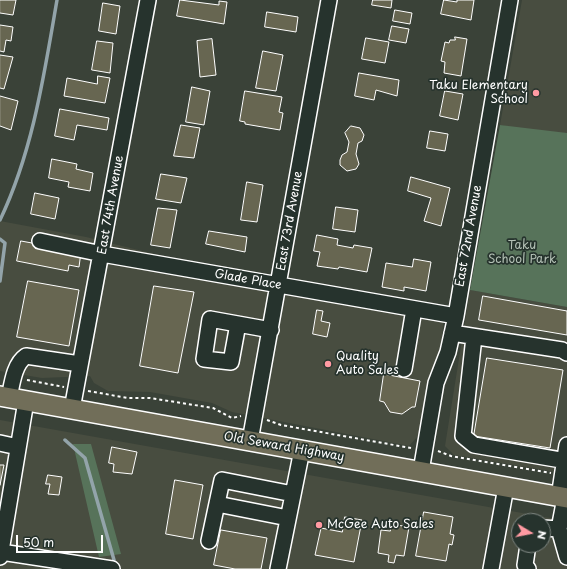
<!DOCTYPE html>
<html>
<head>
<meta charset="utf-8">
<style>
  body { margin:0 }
  #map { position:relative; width:567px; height:569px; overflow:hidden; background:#3a4238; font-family:"Playpen Sans",sans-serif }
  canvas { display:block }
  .north { position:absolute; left:511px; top:513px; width:40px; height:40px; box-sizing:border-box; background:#26332d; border:1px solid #7d8581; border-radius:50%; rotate:100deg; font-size:11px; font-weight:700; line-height:16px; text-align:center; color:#fff }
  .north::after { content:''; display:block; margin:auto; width:14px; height:18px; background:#ff9aa2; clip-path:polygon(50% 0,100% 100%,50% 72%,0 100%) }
  .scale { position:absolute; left:16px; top:535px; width:87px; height:18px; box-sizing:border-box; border:2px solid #fff; border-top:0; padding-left:5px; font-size:12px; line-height:14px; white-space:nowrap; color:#fff; -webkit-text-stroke:3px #26332d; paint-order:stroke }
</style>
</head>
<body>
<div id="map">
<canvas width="567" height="569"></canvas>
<div class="north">N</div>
<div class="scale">50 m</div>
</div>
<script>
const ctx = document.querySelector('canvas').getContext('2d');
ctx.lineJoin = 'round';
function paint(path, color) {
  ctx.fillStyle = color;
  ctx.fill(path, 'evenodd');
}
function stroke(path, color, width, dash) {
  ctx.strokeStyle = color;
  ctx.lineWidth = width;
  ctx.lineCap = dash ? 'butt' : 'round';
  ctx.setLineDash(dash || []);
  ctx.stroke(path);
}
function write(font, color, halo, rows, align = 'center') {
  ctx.font = font + ' "Playpen Sans",sans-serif';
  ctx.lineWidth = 3.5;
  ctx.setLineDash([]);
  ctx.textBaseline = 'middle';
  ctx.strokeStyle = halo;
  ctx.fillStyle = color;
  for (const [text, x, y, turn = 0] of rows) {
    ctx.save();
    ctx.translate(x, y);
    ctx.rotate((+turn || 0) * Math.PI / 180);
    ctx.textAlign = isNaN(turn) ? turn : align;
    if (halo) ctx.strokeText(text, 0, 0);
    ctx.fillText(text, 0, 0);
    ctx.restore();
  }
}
const built = new Path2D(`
  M522 0H567V138L500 125Z
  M0 221 86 237 279 285 443 307V326L441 348 431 375 418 436 409 446 232 412 212 403 150 392 108 391 94 383 90 376 42 378 0 371Z
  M470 290 567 307V474L454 455 445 446Z
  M0 420 567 521V569H0ZM519 521H543V545H519Z`);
const green = new Path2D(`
  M500 125 567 133V307L470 290Z
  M73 444H91L121 554 99 557Z`);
const stream = new Path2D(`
  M0 220C33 151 44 75 57 0
  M0 239 5 243 0 281
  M65 440 85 458 114 560`);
const building = new Path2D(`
  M0 0H16L13 15 0 13Z
  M180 0 219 5V1L227 2 224 24 177 16Z
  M373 0H392L391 8 372 5Z
  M444 0 457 2V0H474L471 20 441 14Z
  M103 3 120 6 116 34 99 31Z
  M395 10 412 13 410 24 393 21Z
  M267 12 298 17 296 32 265 27Z
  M0 25 13 27 11 41 6 40 4 52 0 51Z
  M392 26 409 29 406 43 389 40Z
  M455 37 467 39 461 76 444 73 445 62 441 61 445 42 449 43 450 40H455Z
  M366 38 389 42 385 63 362 59Z
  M212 39 216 75 200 77 197 41Z
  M97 41 113 43 110 73 92 70Z
  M263 51 283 55 276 91 256 88Z
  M0 55 13 57 4 89 0 88Z
  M359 73 399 80 397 96 376 90 374 100 355 96Z
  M98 76 110 78 105 103 64 96 67 78 97 84Z
  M192 87 210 91 204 125 186 122Z
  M245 91 282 97 279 112 283 113 280 130 245 124V122L240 121Z
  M445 91 463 94 458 120 440 116Z
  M0 96 18 101 11 130 0 126Z
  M60 109 109 118 107 130 77 125 74 140 55 136Z
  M181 125 200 128 194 158 174 156Z
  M351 126 360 128 364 135 362 141 358 143 356 154 359 164 356 169 347 171 340 165V160L342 155 347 152 349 142 345 133Z
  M430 131 448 134 445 151 427 148Z
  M52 159 77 164 76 169 93 173 90 191 68 187 69 182 49 178Z
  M161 174 187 178 181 203 156 199Z
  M411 177 450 188 441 226 424 221 431 198 408 191Z
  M247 182 263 185 257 222 241 220Z
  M35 193 59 198 55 219 31 214Z
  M336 207 358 210 355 232 333 229Z
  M158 208 177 210 170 248 151 245Z
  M209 231 247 237 245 252 206 244Z
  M317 235 338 239 337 245 353 248 354 245 372 248 367 272 339 267 338 269 317 266 320 252 314 251Z
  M21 241 81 252 79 267 69 265 68 271 17 261Z
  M414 259 431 262 426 291 404 287V291L382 287 386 263 412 267Z
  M28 281 79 290 69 346 17 337Z
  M154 286 194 292 178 373 140 366Z
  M483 296 567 311V335L479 320Z
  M317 310 323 311 321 321 330 323 327 337 313 334Z
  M487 358 563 370 550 448 474 436Z
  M384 374 420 381 415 407H412L402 414 390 412 384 402 380 401Z
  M112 447 137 452 132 474 113 472 114 464 109 463Z
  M0 465H4L0 485Z
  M48 475 62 477 59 495 48 494 50 484H46Z
  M175 480 203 485 193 539 166 534Z
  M424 512 453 517 450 534 454 535 452 545 449 544 446 561 416 556Z
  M345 517 362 520 354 562 315 555 321 528 342 532Z
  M391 524 409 527 404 556 396 555 394 563 388 562 389 555 378 553 381 530 390 531Z
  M221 530 267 538 261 569H235L214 565Z`);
const path = new Path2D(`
  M27 380 64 387
  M88 391 128 398H150L213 408 232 418 241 416
  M267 420 281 425 411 448
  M438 451 451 456 551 473`);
const minor = new Path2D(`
  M40 241 102 254 456 316
  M238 324 231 362 204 359 210 319 271 330
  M452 333 562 350 567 353
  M474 337 463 436 474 445 567 461
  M404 369 414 309
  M9 398C12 384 14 364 26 356L80 364
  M72 409 148 0
  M250 441 329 0
  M0 443 18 447
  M421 471 436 383 448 352 456 316 510 0
  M559 497 567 445
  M217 504 288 518
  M543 528 559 529 565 498
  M559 529 567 557
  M209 541 222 480 293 494
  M1 552 112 569
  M0 557 26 401
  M278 569 302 450
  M491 569 506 487
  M528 569 525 565 528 545`);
const major = new Path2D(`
  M0 396 567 498`);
const markers = [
  [536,93,4,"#ff9aa2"],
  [328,364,4,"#ff9aa2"],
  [319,525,4,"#ff9aa2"]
];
const poiNames = [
  ["Taku Elementary",528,86,"right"],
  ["School",528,100,"right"],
  ["Quality",336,357],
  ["Auto Sales",336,371],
  ["McGee Auto Sales",327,525]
];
const streetNames = [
  ["East 74th Avenue",111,205,-80],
  ["East 73rd Avenue",290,221,-80],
  ["East 72nd Avenue",469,236,-80],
  ["Glade Place",248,280,10],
  ["Old Seward Highway",284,447,10]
];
const parkNames = [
  ["Taku",522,246],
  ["School Park",522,260]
];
paint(built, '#484d40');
paint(green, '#57735a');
stroke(stream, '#93a4aa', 3.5);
paint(building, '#676651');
stroke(building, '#fff', 1);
stroke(minor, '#fff', 18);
stroke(major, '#fff', 22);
stroke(path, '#fff', 2, [3, 3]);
stroke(minor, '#26332d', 15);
stroke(major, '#716e59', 19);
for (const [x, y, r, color] of markers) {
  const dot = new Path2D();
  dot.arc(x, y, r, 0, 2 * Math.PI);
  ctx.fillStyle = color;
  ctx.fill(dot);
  stroke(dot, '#26332d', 1.5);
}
write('12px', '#fff', '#26332d', poiNames, 'left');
write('12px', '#fff', '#26332d', streetNames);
write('12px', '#b3c0b5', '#26332d', parkNames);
</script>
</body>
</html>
